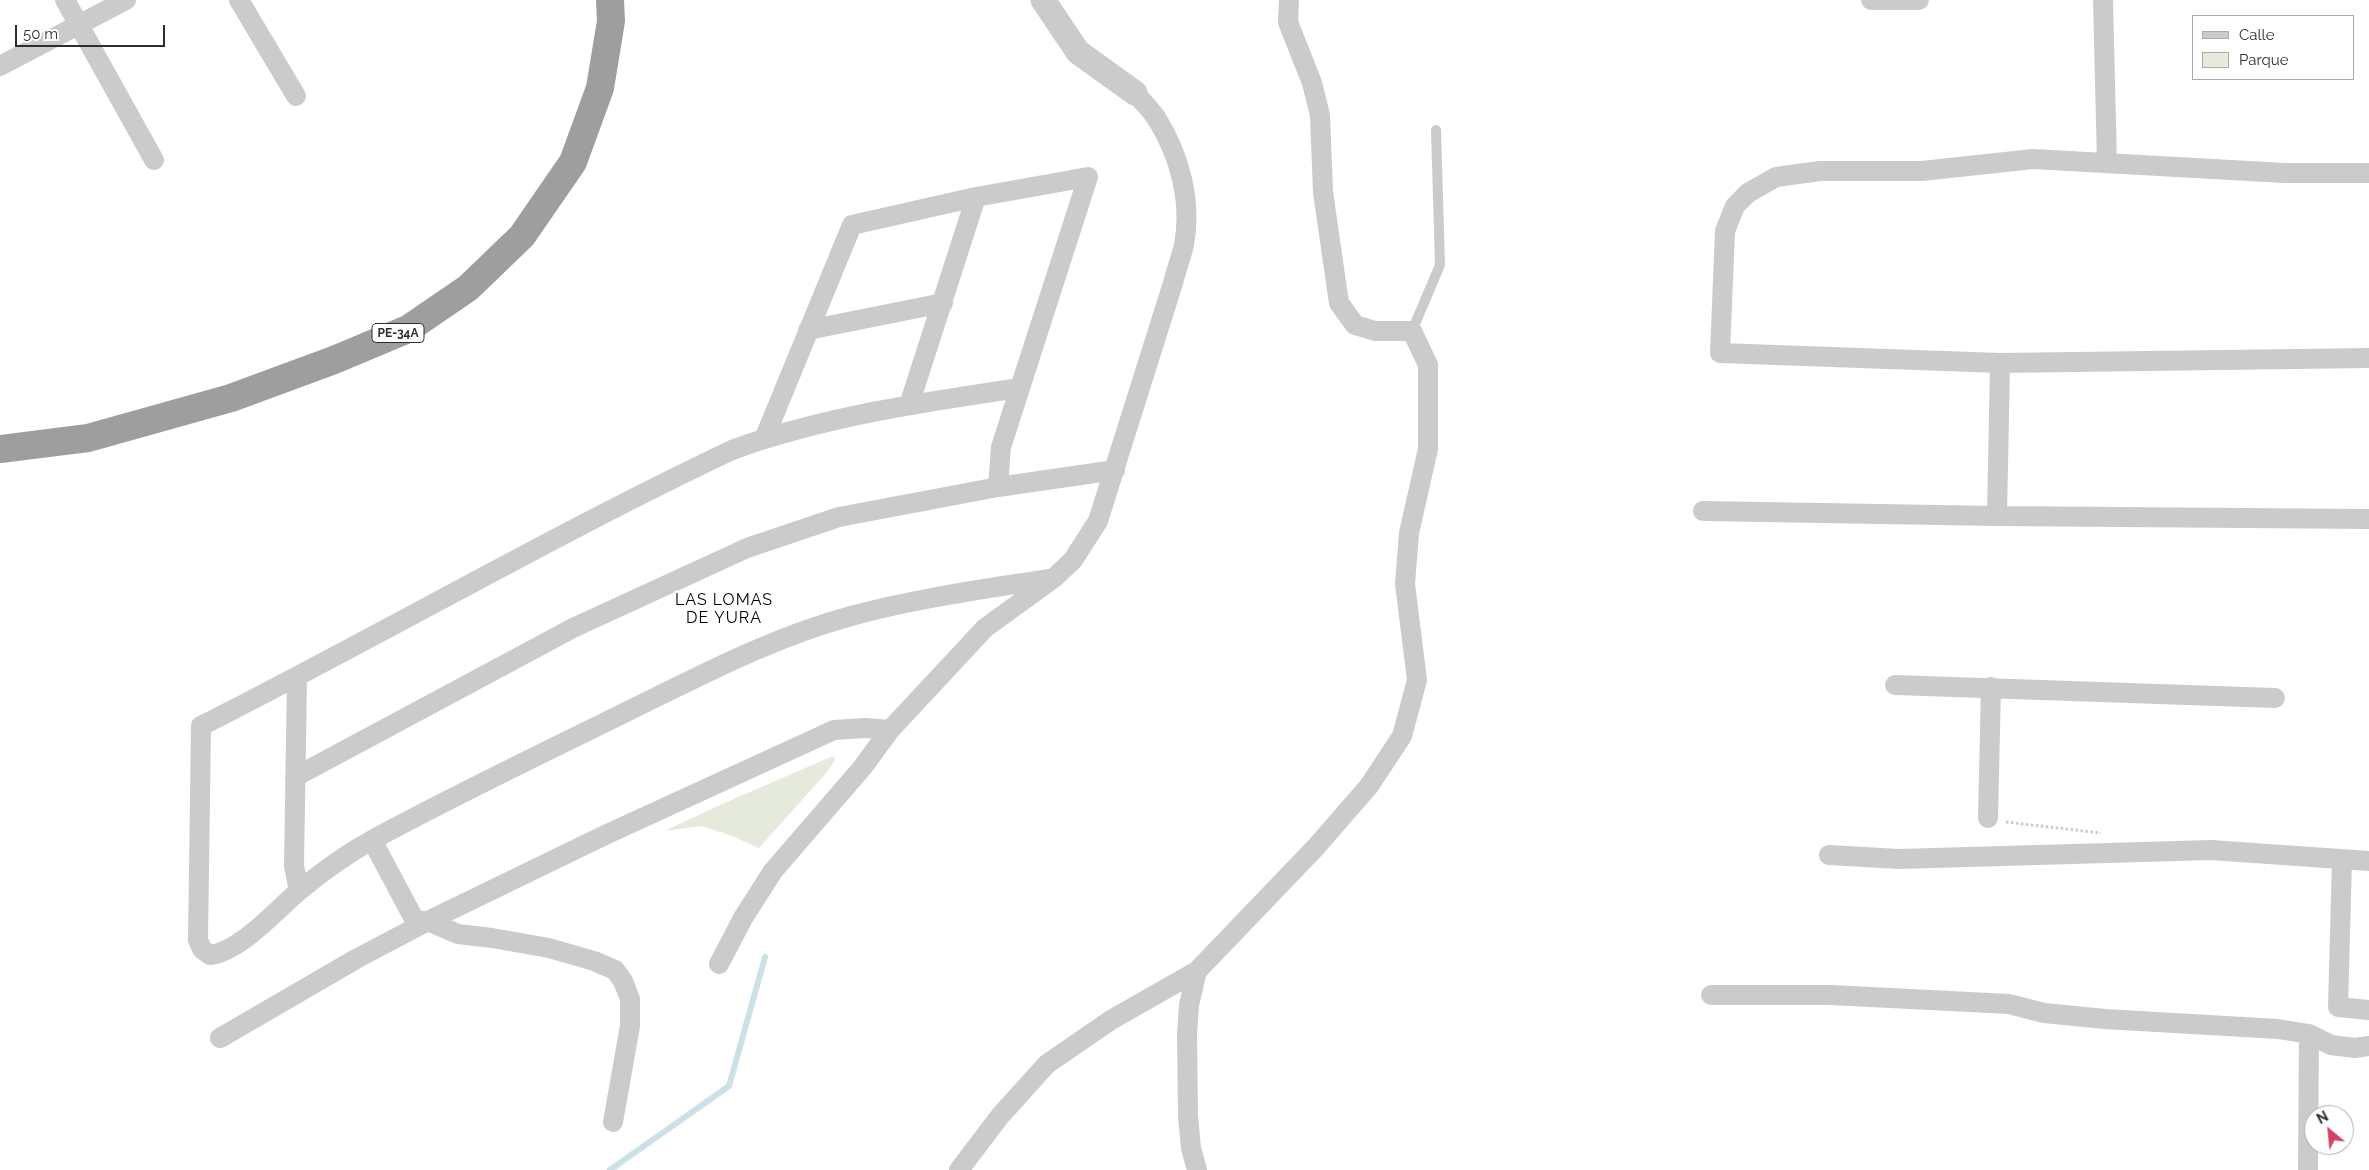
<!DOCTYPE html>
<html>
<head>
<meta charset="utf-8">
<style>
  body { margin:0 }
  #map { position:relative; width:2369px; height:1170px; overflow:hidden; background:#fff; font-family:Raleway,sans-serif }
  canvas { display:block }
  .legend { position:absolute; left:2192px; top:15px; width:162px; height:65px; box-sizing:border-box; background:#fff; border:1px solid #ababab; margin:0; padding:6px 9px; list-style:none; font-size:15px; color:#2e2e2e }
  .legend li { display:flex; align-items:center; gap:10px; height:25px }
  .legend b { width:25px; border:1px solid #ababab }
  .north { position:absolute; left:2304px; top:1105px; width:50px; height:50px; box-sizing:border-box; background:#fff; border:1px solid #ababab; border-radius:50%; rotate:332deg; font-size:14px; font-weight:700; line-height:20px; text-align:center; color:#2e2e2e }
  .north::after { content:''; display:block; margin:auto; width:18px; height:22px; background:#d14466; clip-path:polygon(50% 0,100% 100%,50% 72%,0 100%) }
  .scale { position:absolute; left:15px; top:25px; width:150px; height:22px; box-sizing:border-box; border:2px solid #2e2e2e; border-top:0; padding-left:6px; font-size:15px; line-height:18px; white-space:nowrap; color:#2e2e2e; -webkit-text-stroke:4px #fff; paint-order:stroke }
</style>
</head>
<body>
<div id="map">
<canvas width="2369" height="1170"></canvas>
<ul class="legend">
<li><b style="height:6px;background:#cbcbcb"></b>Calle</li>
<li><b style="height:14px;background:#e6eadd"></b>Parque</li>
</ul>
<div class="north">N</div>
<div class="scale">50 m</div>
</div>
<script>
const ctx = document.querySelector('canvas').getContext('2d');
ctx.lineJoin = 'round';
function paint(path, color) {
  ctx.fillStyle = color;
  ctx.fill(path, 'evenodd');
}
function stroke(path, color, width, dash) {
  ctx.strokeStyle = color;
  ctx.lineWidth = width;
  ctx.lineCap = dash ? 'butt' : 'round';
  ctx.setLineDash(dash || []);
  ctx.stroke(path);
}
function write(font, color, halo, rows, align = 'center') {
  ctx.font = font + ' Raleway,sans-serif';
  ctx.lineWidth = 5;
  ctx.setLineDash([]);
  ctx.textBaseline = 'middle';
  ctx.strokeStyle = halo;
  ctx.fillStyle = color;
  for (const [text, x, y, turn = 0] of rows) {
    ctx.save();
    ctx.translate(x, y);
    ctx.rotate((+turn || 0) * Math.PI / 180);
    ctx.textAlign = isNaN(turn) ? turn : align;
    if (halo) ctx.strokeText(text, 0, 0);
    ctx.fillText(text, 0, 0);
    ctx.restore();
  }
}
const green = new Path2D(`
  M833 756 835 760 827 772 759 848 732 836 702 826 664 831 729 801Z`);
const stream = new Path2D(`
  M610 1170 729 1086 765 957`);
const path = new Path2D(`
  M2006 822 2101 833`);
const service = new Path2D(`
  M1412 331 1440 265 1436 130`);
const minor = new Path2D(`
  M65 0 154 160
  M239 0 296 96
  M1871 0H1919
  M2103 0 2107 163
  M0 66 126 0
  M2369 173H2285L2033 159 1922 171H1820L1776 177 1748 193 1735 206 1725 231 1720 353 2000 363 2369 358
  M808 330 943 303
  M1019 388C924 402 822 417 732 450 551 536 379 636 201 726L198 940 202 949 210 955C241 951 276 910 300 890 323 871 348 853 374 839 455 795 539 755 622 714 696 678 770 638 851 616 917 598 986 589 1054 578
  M909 405 976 197
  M764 439 852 225 976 197 1088 177 1001 447 998 487
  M1703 511 1997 516 2369 519
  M1997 516 2000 363
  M297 678 294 866 299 891
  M1895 685 2275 698
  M295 777 573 628 747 548 839 517 998 487 1115 470
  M1988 818 1991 687
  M372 840 413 917 418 921H428L458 934 492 938 549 948 594 961 615 970 623 981 630 999V1026L613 1122
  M1829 855 1899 859 2211 850 2369 861
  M2342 860 2338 1007 2369 1010
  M719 964 743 918 773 871 862 768 890 730 985 628 1054 578 1073 560 1098 521 1173 283C1176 270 1181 258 1184 245 1192 202 1180 156 1157 119 1151 110 1142 101 1135 93
  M1711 995H1831L2009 1004 2044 1013 2105 1019 2278 1029 2309 1034 2331 1045 2355 1048 2369 1046
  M220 1038 356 959 428 921 603 836 834 730 865 728 890 730
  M959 1170 1000 1116 1047 1064 1111 1020 1197 971
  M1197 1170 1191 1148 1188 1116 1187 1034 1189 1005 1197 971 1315 848 1369 786 1402 736 1417 680 1405 584 1409 533 1428 449V365L1412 331H1375L1355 325 1339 303 1323 192 1320 115 1312 83 1288 22 1289 0
  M2308 1170 2309 1034`);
const tertiary = new Path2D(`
  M1043 0 1078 52 1135 93`);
const trunk = new Path2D(`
  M0 449 88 438 231 398 334 360 408 329 468 288 522 236 573 162 600 88 611 21 610 0`);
const shields = [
  [398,333,52]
];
const shieldNames = [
  ["PE-34A",398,333]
];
const quarterNames = [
  ["LAS LOMAS",724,600],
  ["DE YURA",724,618]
];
paint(green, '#e6eadd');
stroke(stream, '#cce1e7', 6);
stroke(path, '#cbcbcb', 3, [2.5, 2.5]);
stroke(service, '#cbcbcb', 10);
stroke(minor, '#cbcbcb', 20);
stroke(tertiary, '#cbcbcb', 25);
stroke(trunk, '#9e9e9e', 28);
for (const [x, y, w] of shields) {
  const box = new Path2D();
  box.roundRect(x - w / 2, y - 9.5, w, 19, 4);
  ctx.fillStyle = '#fff';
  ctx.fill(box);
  stroke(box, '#2e2e2e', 1);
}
write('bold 12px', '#2e2e2e', null, shieldNames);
ctx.letterSpacing = '1px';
write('16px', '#000', '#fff', quarterNames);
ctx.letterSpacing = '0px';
</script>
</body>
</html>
